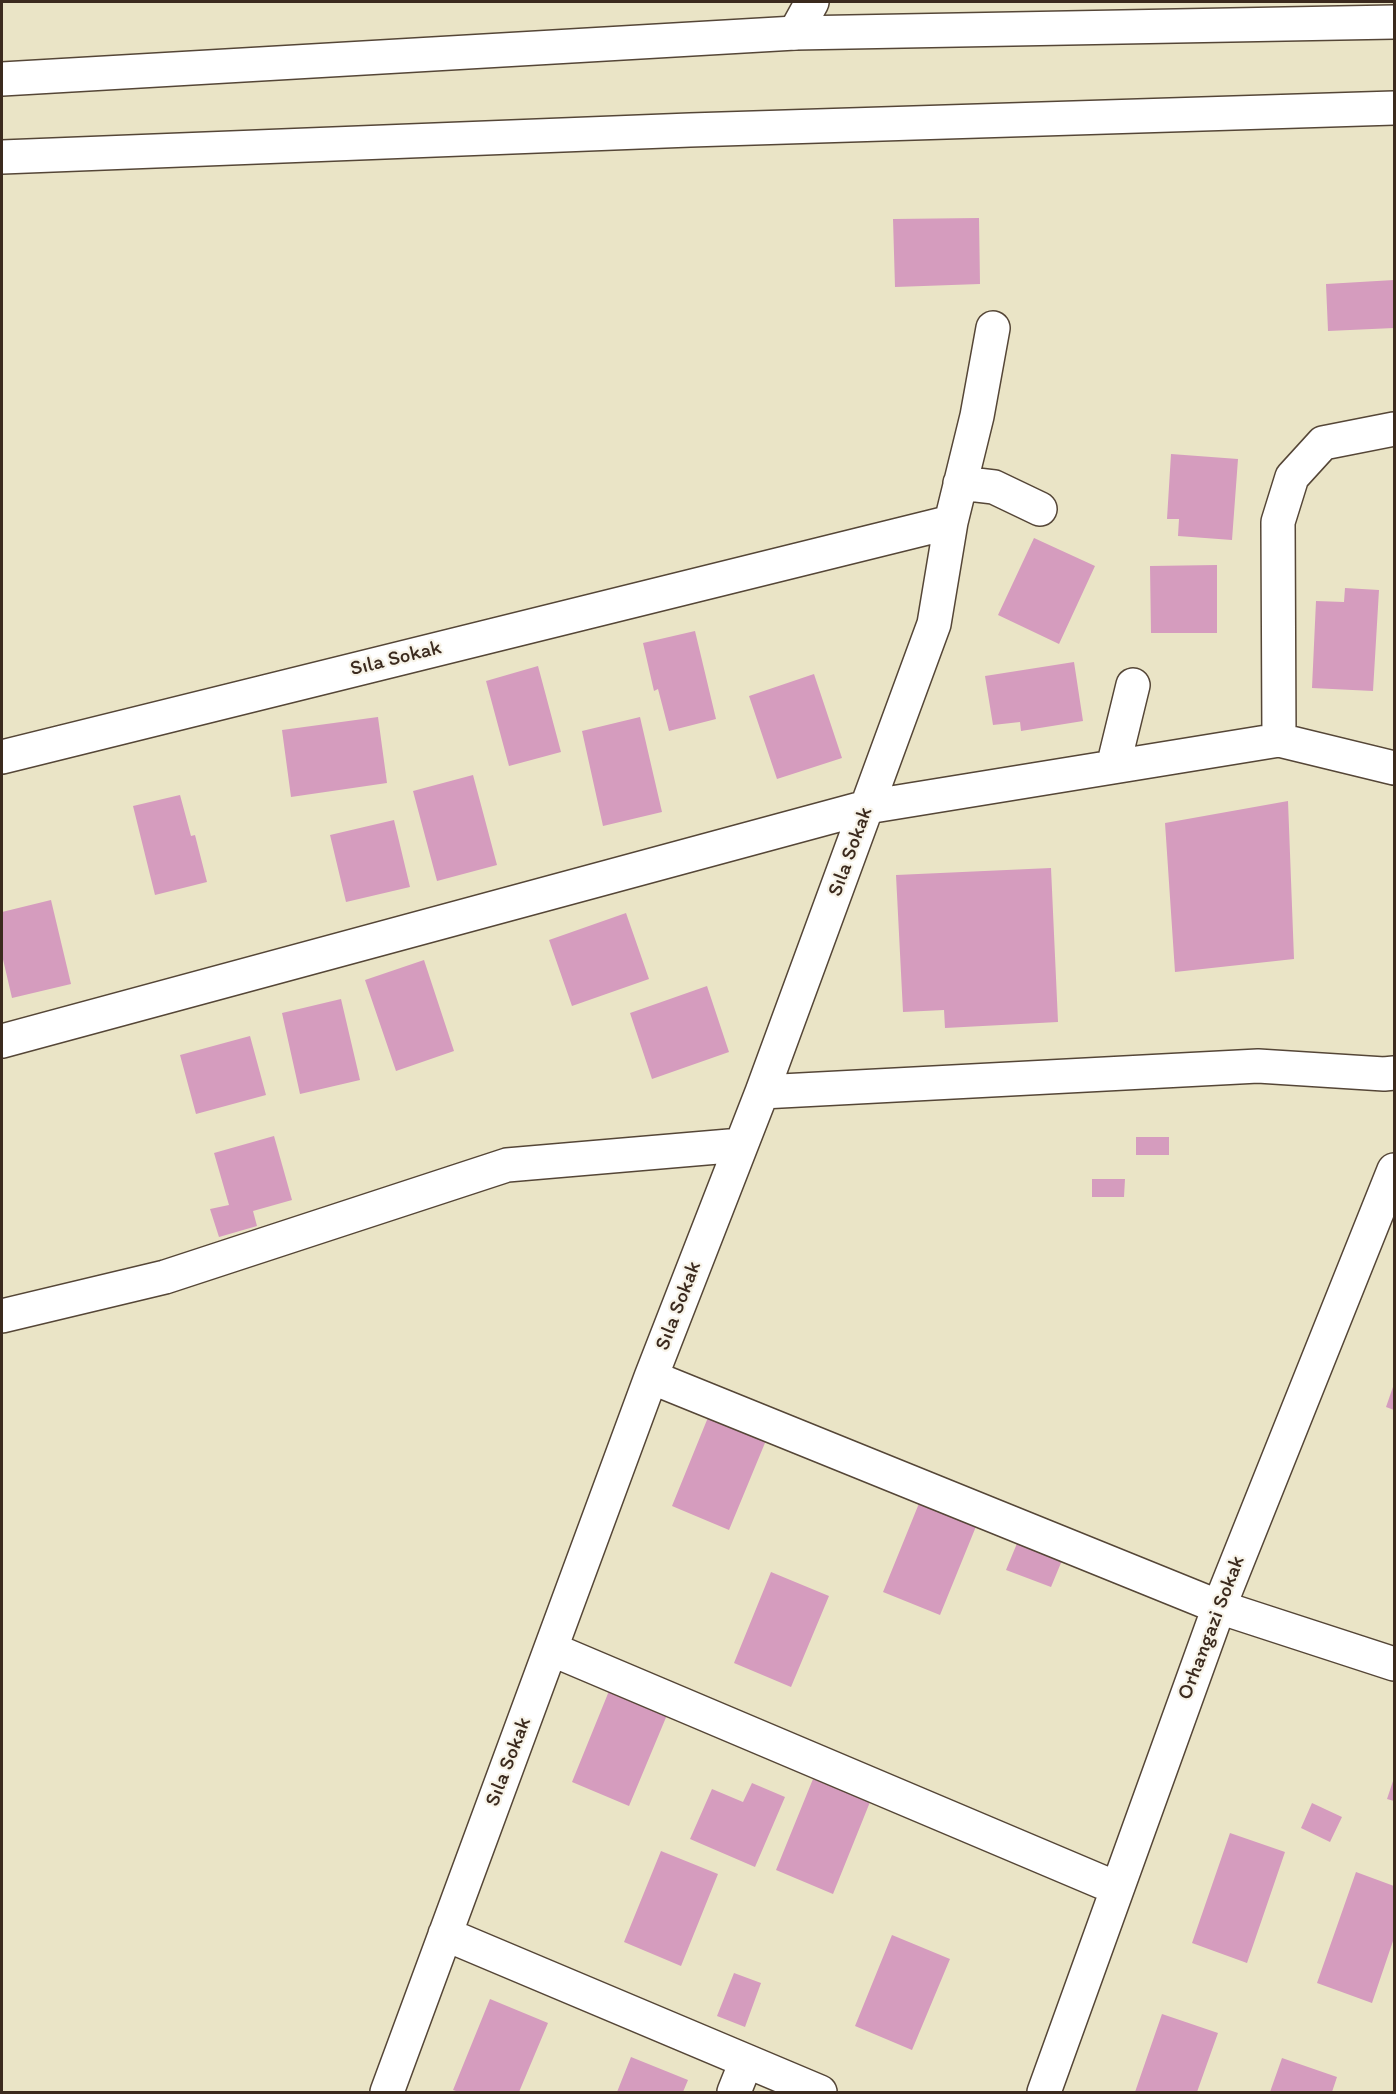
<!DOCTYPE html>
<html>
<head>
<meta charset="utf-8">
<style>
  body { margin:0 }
  #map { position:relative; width:1396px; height:2094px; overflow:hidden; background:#eae4c6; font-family:Itim,sans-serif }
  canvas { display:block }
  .frame { position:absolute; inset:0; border:3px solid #3b2a1e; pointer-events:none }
</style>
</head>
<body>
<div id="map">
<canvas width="1396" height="2094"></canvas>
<div class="frame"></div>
</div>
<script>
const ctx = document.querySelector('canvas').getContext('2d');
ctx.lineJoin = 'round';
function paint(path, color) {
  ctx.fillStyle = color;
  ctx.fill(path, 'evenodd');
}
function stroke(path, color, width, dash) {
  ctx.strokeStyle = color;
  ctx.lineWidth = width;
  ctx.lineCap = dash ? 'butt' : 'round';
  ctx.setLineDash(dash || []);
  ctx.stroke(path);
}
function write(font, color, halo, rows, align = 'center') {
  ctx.font = font + ' Itim,sans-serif';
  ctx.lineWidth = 4.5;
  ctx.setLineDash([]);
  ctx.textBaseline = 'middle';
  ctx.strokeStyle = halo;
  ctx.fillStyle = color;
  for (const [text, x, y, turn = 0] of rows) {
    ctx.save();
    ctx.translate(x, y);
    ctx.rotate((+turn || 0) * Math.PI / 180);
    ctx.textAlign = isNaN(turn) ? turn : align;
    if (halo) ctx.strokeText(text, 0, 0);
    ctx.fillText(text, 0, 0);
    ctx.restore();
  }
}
const building = new Path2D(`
  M979 218 980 284 895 287 893 219Z
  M1394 280V328L1328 331 1326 284Z
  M1171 454 1238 459 1232 540 1178 536 1179 519H1167Z
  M1034 538 1095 566 1059 644 998 615Z
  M1217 565V633H1151L1150 566Z
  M1345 588 1379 590 1373 691 1312 688 1316 601 1344 602Z
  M695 631 716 719 669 731 658 689 654 691 643 643Z
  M1074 662 1083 721 1021 731 1020 722 993 725 985 676Z
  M538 666 561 752 509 766 486 681Z
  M814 674 842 758 777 779 749 696Z
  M378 717 387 783 291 797 282 730Z
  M640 717 662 812 603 826 582 731Z
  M473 775 497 865 437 881 413 791Z
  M180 795 191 836 195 835 207 882 155 895 133 806Z
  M1288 801 1294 959 1175 972 1165 823Z
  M394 820 410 887 346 902 330 835Z
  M1051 868 1058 1022 945 1028 944 1010 903 1012 896 875Z
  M51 900 71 984 12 998 2 955V912Z
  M626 913 649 979 572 1006 549 940Z
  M424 960 454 1051 396 1071 365 980Z
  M707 986 729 1052 652 1079 630 1013Z
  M341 999 360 1080 300 1094 282 1013Z
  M250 1036 266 1095 196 1114 180 1055Z
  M274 1136 292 1200 253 1211 257 1226 219 1237 210 1209 229 1205 214 1153Z
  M1136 1137H1169V1155H1136Z
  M1092 1179H1125L1124 1197H1092Z
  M1394 1384V1410L1386 1407Z
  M709 1415 767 1438 729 1530 672 1506Z
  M920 1501 977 1524 940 1615 883 1592Z
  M1018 1541 1063 1558 1051 1587 1006 1570Z
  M771 1572 829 1596 791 1687 734 1663Z
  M609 1691 667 1715 629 1806 572 1782Z
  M1394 1778V1801L1387 1799Z
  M813 1779 870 1802 833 1894 776 1870Z
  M752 1783 785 1797 755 1867 690 1839 712 1789 743 1802Z
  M1312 1803 1342 1817 1330 1842 1301 1828Z
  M1230 1833 1285 1852 1247 1963 1192 1943Z
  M661 1851 718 1874 681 1966 624 1942Z
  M1356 1872 1394 1886V1938L1372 2003 1317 1983Z
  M892 1935 950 1959 912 2050 855 2026Z
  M734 1973 761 1983 745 2027 717 2016Z
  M490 1999 548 2023 519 2092H459L453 2090Z
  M1162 2014 1218 2033 1197 2092H1135Z
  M631 2057 688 2080 683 2092H617Z
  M1282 2058 1337 2077 1332 2092H1270Z`);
const minor = new Path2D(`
  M795 33 812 2
  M960 483 994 487 1040 509
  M951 522 977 416 993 328
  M1279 740 1278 522 1292 477 1323 443 1394 429
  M2 757 951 522 934 624 762 1092 651 1377 387 2092
  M1113 767 1133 685
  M2 1041 867 807 1279 740 1394 768
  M762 1092 1258 1066 1384 1074 1394 1073
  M2 1316 165 1277 507 1165 741 1145
  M651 1377 1219 1607 1394 1664
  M551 1649 1116 1888
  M445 1934 820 2092
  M734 2092 746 2062
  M1044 2092 1219 1607 1394 1170`);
const major = new Path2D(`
  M2 79 795 33 1394 22
  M2 157 690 130 1394 108`);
const streetNames = [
  ["Sıla Sokak",396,659,-14],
  ["Sıla Sokak",851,852,-70],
  ["Sıla Sokak",679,1306,-69],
  ["Orhangazi Sokak",1212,1628,-69],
  ["Sıla Sokak",509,1762,-69]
];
paint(building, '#d59cbe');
stroke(minor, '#554637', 36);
stroke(major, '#554637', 36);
stroke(minor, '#fff', 33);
stroke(major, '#fff', 33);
write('21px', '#3b2a1e', '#f7f3e8', streetNames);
</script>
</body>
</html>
